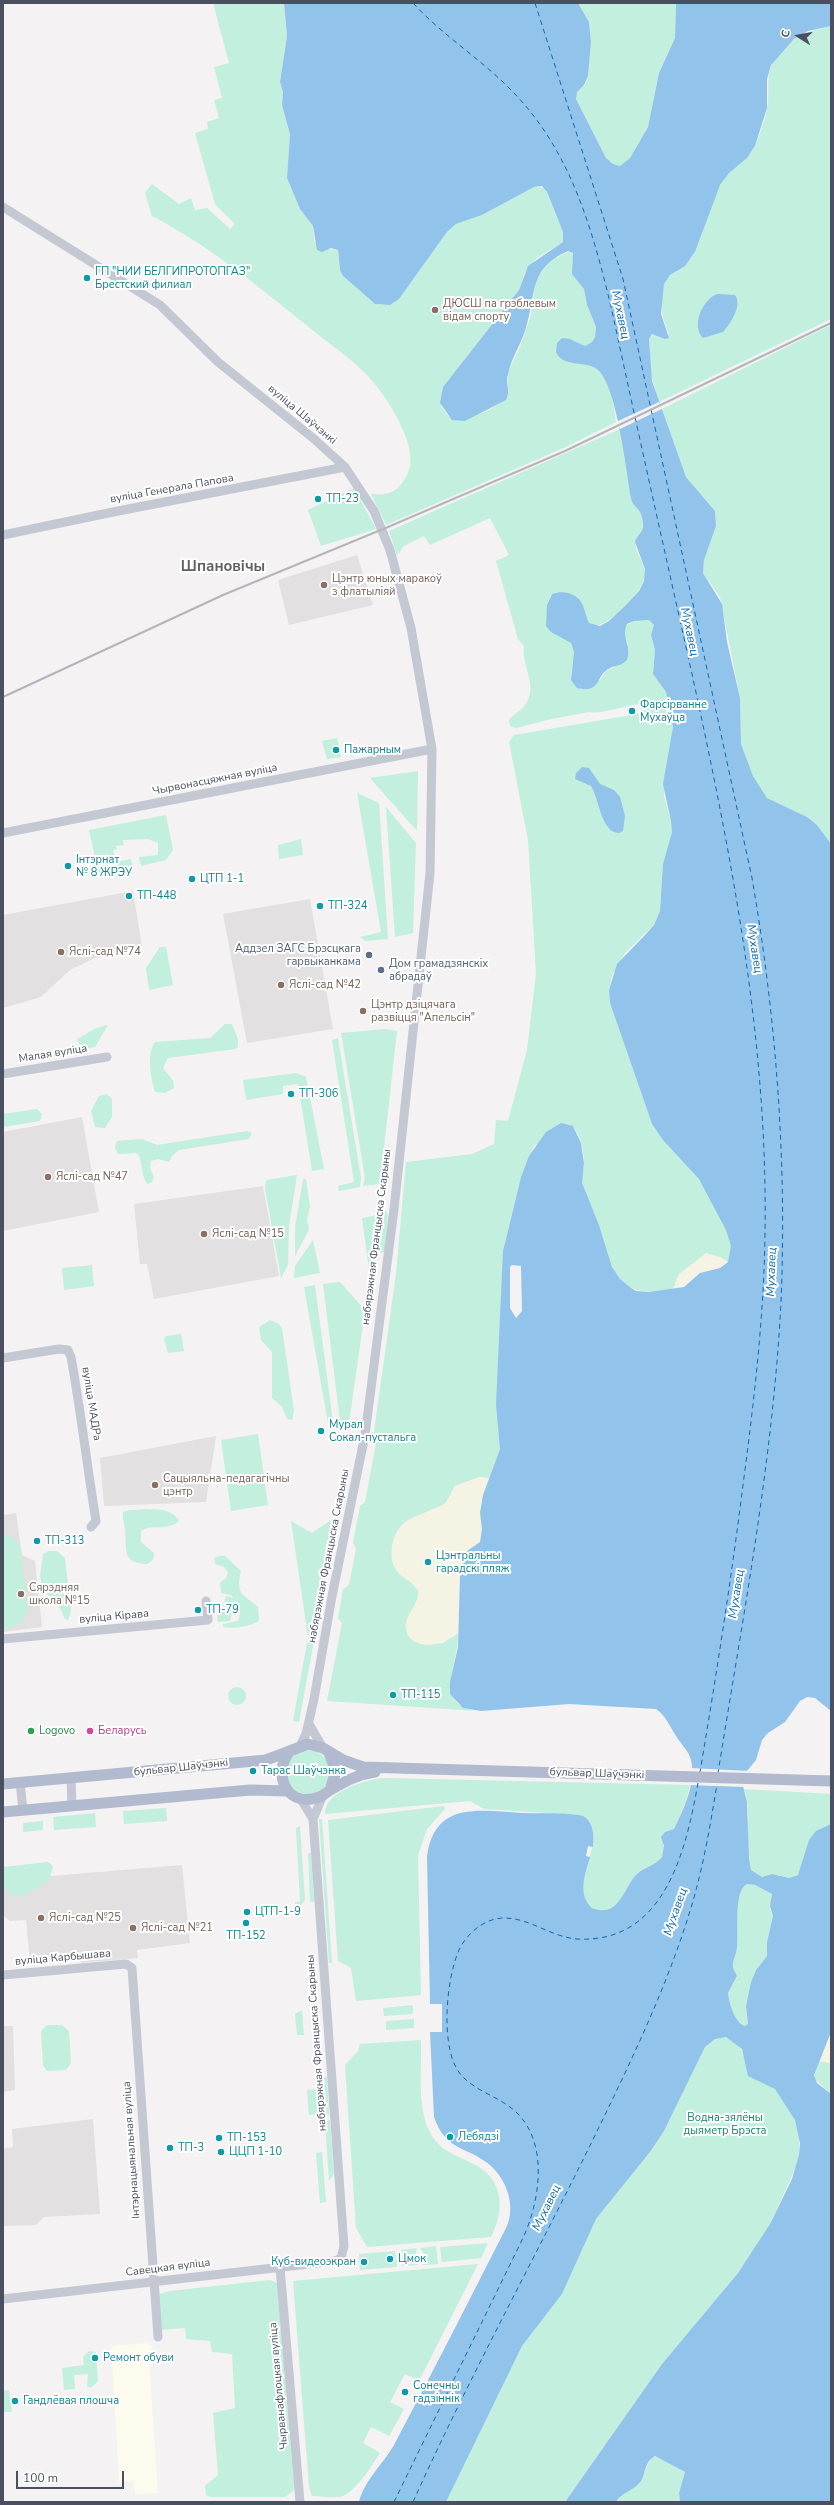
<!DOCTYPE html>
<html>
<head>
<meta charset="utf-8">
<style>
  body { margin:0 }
  #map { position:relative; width:834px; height:2505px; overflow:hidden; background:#f4f2f2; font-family:"Nunito Sans",sans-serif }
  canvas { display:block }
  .frame { position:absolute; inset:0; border:4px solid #4a505f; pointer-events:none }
  .north { position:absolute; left:778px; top:16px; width:40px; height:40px; -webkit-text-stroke:3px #fff; paint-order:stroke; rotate:281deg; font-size:11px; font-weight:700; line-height:16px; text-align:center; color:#4a505f }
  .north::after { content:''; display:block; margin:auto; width:14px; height:18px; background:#4a505f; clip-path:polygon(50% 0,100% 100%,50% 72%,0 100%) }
  .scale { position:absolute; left:16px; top:2471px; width:108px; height:18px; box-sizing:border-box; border:2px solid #4a505f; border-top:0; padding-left:5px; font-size:12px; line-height:14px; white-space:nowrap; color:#4a505f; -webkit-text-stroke:3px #fff; paint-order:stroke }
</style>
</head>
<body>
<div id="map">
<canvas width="834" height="2505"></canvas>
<div class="frame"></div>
<div class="north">С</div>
<div class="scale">100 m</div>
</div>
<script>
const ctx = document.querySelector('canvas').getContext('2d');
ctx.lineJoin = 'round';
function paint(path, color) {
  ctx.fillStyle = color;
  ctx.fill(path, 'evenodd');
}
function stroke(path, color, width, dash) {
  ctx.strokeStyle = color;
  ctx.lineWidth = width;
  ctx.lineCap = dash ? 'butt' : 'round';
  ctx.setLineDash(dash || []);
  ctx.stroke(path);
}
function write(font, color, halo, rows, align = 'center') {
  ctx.font = font + ' "Nunito Sans",sans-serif';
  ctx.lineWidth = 4;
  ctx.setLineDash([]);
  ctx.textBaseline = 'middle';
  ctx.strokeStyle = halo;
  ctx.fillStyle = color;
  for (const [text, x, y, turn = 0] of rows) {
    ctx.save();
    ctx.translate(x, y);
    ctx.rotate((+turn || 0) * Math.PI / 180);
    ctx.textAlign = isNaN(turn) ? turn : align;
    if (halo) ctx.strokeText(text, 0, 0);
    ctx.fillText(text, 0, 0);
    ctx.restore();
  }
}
const commercial = new Path2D(`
  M147 2343 152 2346 153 2351 149 2358 158 2493 135 2494 134 2481 119 2482 112 2360 107 2353 113 2346Z`);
const education = new Path2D(`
  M357 555 373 605 289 625 278 580Z
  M133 891 142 946 95 958 70 970 41 997 3 1008V915Z
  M310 899 333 1029 247 1043 223 914Z
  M82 1117 99 1212 3 1231V1132Z
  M263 1186 279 1276 154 1299 147 1264H140L134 1204Z
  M216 1436 206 1502 104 1506 100 1458Z
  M16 1513 22 1555 35 1561 42 1627 3 1632V1515Z
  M182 1865 190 1943 137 1950 138 1958 81 1963 80 1958 30 1963 26 1920 10 1921 3 1916V1880Z
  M3 2026H13L15 2090 3 2092Z
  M93 2119 100 2214 44 2217 36 2225 3 2226V2149L13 2147 12 2129Z`);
const green = new Path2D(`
  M213 3H284L287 36 280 82 283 92 282 104 290 134 287 178 300 209 313 226 314 241 329 249 338 250 340 270 343 276 371 301 380 305H390L399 299 447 232 456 224 482 215 534 187 545 188 563 232V242L537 258 525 272 519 290 443 387 441 406 449 417 483 413 506 400 508 395V372L520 347 531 315 535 282 548 262 570 251 574 256 572 264 584 289 587 305 596 327 595 337 592 342 585 346 570 339 566 361C575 364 586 363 594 367 610 375 614 406 616 422L566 447 386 525 371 494C389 496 398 492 407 475 422 449 386 395 368 376 351 358 329 344 310 328 259 287 210 246 152 216L145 193 152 184 179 204 191 198 195 210 207 208 230 229 235 224 215 204 195 133 208 129 207 122 219 118 214 100 222 98 214 67 229 63Z
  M578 3H676L675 38 659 73 648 127 630 158 620 166 613 164 606 158 576 99V92L585 85 588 76 591 42 589 22Z
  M831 26V319L659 402 651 375 649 337 654 334 665 339 669 334C662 317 658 303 664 284 669 271 688 267 695 252 706 229 709 200 724 179 733 166 749 160 755 146 760 134 765 121 767 108 771 90 764 75 775 58 789 38 808 31 831 26Z
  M831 325V844L817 825 807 817 767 798 753 776 741 744 740 698 720 597 703 573 704 560 716 526 715 511 686 477 662 409Z
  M620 429 631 499 642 512 643 529C642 533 637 535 636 538 632 551 647 563 645 576 643 591 607 630 592 625L552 594C548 599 547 605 547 612 544 638 558 629 571 643L574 652 571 676 600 680 606 671 614 667 628 644 624 632 627 625 634 621 649 620 654 625 651 635 655 650 653 674 666 692 673 727 664 796 671 821 672 832 663 864 660 911 654 925 625 953 612 976 609 990 610 1003 652 1124C664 1143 681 1156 695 1173 707 1188 728 1226 731 1244 732 1251 730 1256 728 1262L720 1257 679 1274 673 1290C613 1299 614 1272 599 1225 594 1210 584 1198 582 1182 581 1177 583 1172 584 1167 585 1154 581 1136 573 1126L534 1146 521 1177 505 1242 497 1390 500 1449 489 1478 480 1477 455 1486 445 1504 412 1518 395 1537 392 1549 411 1582 418 1590V1600L408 1618 425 1645 443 1643 458 1633C460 1661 432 1705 477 1711L327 1701 342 1623 338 1618 343 1589 349 1585 356 1549 353 1542 360 1506 365 1502 376 1444 373 1439 396 1274 406 1162 472 1154 494 1144 496 1120 508 1121 527 1050 536 973 528 840 509 742 514 735 632 715 642 713V710L637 704C627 706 595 715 589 712L551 719 516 728 510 726 509 720C514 713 521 711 525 705 539 686 521 666 524 646L518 639 496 561 509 555 490 518 430 545 424 536 404 546 397 556 389 531Z
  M354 488 376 529 321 546 308 510Z
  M337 738 341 757 327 759 322 741Z
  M418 771 417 831 370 778Z
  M357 793 379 803 388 939 365 941 360 937 381 932Z
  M386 807 416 843 413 933 395 937Z
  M166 815 173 850 166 860 141 866 139 857 158 855V843L148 839 123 840 124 845 116 846 117 849 113 850 116 862 131 859 133 868 99 875 89 830Z
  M301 839 303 855 279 859 278 845Z
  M160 947H166L173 985 149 990 146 968Z
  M225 1024H232L238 1039V1047L235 1049 168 1058 163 1068 173 1081 174 1088 165 1093 155 1092C151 1077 146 1055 155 1042L210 1038Z
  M108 1025 95 1047 82 1049 77 1039 96 1028Z
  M385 1029 397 1031 380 1184 363 1186 365 1178 341 1033Z
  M338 1038 361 1178 360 1187 339 1191 338 1186 354 1182 332 1040Z
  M296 1073 306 1077 324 1169 312 1171 298 1084 283 1086V1094L246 1100 243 1080Z
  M107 1094 112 1099V1117L105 1128 95 1127 91 1111 99 1096Z
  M37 1109 42 1114 40 1121 3 1127V1114Z
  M247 1131 252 1133 249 1139 179 1150 172 1156 169 1162 158 1159 151 1161 150 1168 154 1177 152 1182 147 1184C140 1173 144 1163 137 1153L118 1154 115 1148 117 1141 142 1139 157 1145Z
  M297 1175 289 1226 288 1265 281 1278 265 1188 266 1180Z
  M303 1179H306L310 1206 307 1220 309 1230 295 1256V1227Z
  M385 1210 388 1215 385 1250 382 1254 378 1248 382 1213Z
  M377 1215 371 1270H369L362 1218Z
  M313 1240 320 1273 294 1278 295 1266Z
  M92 1265 94 1286 64 1290 62 1268Z
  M340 1282 365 1310 348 1430 339 1429 340 1421 323 1284Z
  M315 1285 333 1422 329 1429 304 1287Z
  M270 1320 279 1324 282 1328 294 1411 292 1420 287 1419 282 1407 272 1398V1352L261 1340 259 1327Z
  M181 1334 184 1351 168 1353 164 1339 166 1336Z
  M258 1434 268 1505 231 1511 221 1440Z
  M130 1510C146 1510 171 1505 179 1521 167 1532 153 1523 141 1531V1542L154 1553 153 1560 147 1564C121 1563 127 1549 125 1531 125 1524 122 1520 123 1512Z
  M337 1516 299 1722 293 1721 308 1637 291 1521 312 1533Z
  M3 1533 14 1539 20 1547 28 1609 21 1623 3 1631Z
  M49 1551H57L65 1558 71 1612 68 1620 65 1619 57 1602 43 1591 40 1576 43 1554Z
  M219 1556H225L241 1571C235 1596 244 1594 258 1607L259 1621C248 1627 235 1629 223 1627V1624L238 1621C242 1611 238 1607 235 1600L230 1621 218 1622 217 1613 222 1612 226 1596 234 1598 231 1595 221 1593 220 1583 226 1578 228 1573 224 1567 215 1564 214 1558Z
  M228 1696a9 9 0 1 1 18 0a9 9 0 1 1-18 0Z
  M286 1772a22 22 0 1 1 44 0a22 22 0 1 1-44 0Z
  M383 1778 690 1785 686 1801 674 1829 663 1834C661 1842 667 1849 662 1857 657 1867 642 1869 635 1877 623 1890 614 1927 589 1905 570 1879 603 1850 590 1822L577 1815 484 1809 470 1801 325 1814C324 1791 366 1780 383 1778Z
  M744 1789 831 1794V1824L817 1831 798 1875 789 1878 772 1874 762 1877 751 1870C741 1845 754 1814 744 1789Z
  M444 1806 445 1809 427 1829 418 1855 421 1995 356 2001 351 1968 338 1961 328 1820Z
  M166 1808 167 1821 124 1824 123 1811Z
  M95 1813 96 1827 54 1830 53 1817Z
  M319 1819H322L332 1963H329Z
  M43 1821V1830L23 1832V1823Z
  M300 1826 305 1900 301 1905 295 1906V1902H300L296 1828Z
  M308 1853H311L314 1902H310Z
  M48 1862 53 1866 49 1880 22 1897 12 1895 3 1887V1867Z
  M747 1884 755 1885 772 1894 770 1908 773 1916 767 1942V1956L756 1970 751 1982 746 2006 748 2024 745 2026C735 2023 729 2003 728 1993L737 1977C736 1974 734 1971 733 1968 732 1961 737 1953 737 1947 739 1933 733 1891 747 1884Z
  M413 2005V2014L384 2016 383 2008Z
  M302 2010 304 2035H297L295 2014Z
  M414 2019V2028L386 2030V2021Z
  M47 2025H62L69 2031 71 2063 66 2070 47 2071 43 2065 41 2031Z
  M726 2037 739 2045 745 2059 775 2089 790 2108 799 2131V2155L796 2167 770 2224 754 2249 738 2273 662 2364 565 2502H446L522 2346 562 2294 596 2219 650 2152 664 2131 705 2047 715 2039Z
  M421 2040C422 2070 416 2110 432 2136 442 2152 458 2156 474 2164 504 2180 505 2210 491 2237L367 2247 356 2228 345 2065 358 2051 360 2044Z
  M818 2061 831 2063V2094L814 2078Z
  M323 2077H327L329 2115 324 2113 322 2079Z
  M317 2089 319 2114 309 2115 307 2090Z
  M330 2120 334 2174 329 2181 325 2122Z
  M322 2152 326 2202 320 2203 316 2153Z
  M488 2243 481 2258 442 2262 440 2247Z
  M436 2246 438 2264 422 2265 426 2257 420 2248Z
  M417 2248 414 2258 418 2265 403 2266 401 2250Z
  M395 2251 397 2267 360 2270 359 2254Z
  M478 2264 419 2381 405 2374 390 2402 404 2409 389 2436 371 2427 363 2443 380 2453C373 2464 356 2491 343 2496 334 2499 322 2496 312 2496L309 2487 293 2281Z
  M270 2280 277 2283 294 2486 293 2491 285 2497H210L206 2495 205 2486 218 2475 213 2413 235 2408 232 2354 212 2352 210 2341 186 2339 185 2328 161 2330 159 2294 170 2291Z
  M89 2351 96 2352 98 2381 92 2387H87L88 2374 74 2375 75 2389 64 2390 62 2368 84 2365 83 2357Z
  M9 2390 12 2412H3V2391Z
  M652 2457H658L685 2472 679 2493 680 2502H616L626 2492 638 2485Z`);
const sand = new Path2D(`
  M706 1253 720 1257 728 1262C719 1270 710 1268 700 1273 688 1280 692 1285 673 1290L679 1274Z
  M480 1477 489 1478 481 1507 482 1529 478 1544 467 1551 459 1583 458 1633C446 1645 408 1653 406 1628 404 1614 420 1605 418 1590 412 1581 401 1578 396 1570 391 1563 391 1554 392 1546 399 1511 424 1519 444 1504 450 1500 451 1491 455 1486Z
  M831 2032V2063L818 2061Z`);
const water = new Path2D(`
  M284 3H578L589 22 591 42 588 76 584 85 577 92 576 99 606 158 613 164 620 166 630 158 648 127 659 73 675 38 676 3H831V26L808 31 794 39 771 65 767 79V108L755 146 747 158 729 173 720 185 695 252 685 266 670 275 664 284 661 314 669 338 665 339 652 334 649 339 652 381 686 477 715 511 716 526 704 560 703 573 722 604 727 642 740 698 741 744 753 776 767 798 807 817 817 825 831 844V1711L815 1698 807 1697 800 1701 785 1722 768 1733 762 1740 756 1760 747 1771 743 1786 747 1802 749 1859 751 1870 762 1877 772 1874 789 1878 798 1875 809 1840 816 1831 831 1824V2032L814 2075 817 2083 831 2094V2502H680L679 2493 685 2472 655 2456C645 2461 646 2472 641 2481 635 2490 622 2492 616 2502H565L662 2364 738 2273 770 2224 792 2179 799 2155 800 2143 795 2120 775 2089 748 2076 742 2049 726 2037 715 2039 705 2047 664 2131 650 2152 596 2219 562 2294 522 2346 446 2502H359C364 2481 383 2464 394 2445 432 2373 469 2301 506 2228 517 2206 506 2176 486 2162 462 2145 446 2150 434 2117L430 2032H442V2004H430L427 1857C434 1800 481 1811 522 1813 542 1814 564 1812 583 1816 594 1822 594 1836 593 1847L588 1846 586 1856 590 1857C585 1874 577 1894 592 1908 619 1919 623 1889 636 1875 644 1867 655 1866 662 1857L664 1846 661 1837 665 1832 674 1829C684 1808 698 1780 690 1757 687 1749 680 1743 676 1736 670 1726 665 1715 656 1709L569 1704 481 1711 463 1708 450 1694V1682L458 1647 460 1575 467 1551 480 1542 482 1529 480 1513 483 1495 500 1449 496 1404 503 1251 521 1177 529 1156 546 1132 561 1123 573 1126 581 1143 584 1163 582 1183 599 1225 612 1267 620 1279 631 1288 636 1291 649 1292 684 1287 700 1273 720 1268 728 1262 731 1246 726 1230 699 1179 663 1140 652 1124 610 1003 609 990 617 964 646 934 654 925 660 911 663 864 672 832 671 821 663 784 673 727 666 692 653 674 655 650 651 635 654 625 649 620 634 621 627 624C621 637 632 647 627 660 621 666 616 665 610 668 595 675 602 694 577 688L571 680 574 652 571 643 551 632 546 626 547 605 552 594C558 592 563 592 568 593 585 598 583 610 589 623L600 626 609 621 626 605 639 591 644 581 645 569 635 542C636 535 644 533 643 524 642 506 633 509 631 498 626 470 617 389 599 371 588 359 563 369 556 352L557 343 562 338 570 339 585 346 592 342 595 337 596 327 587 305 584 289 572 274 573 253 568 251C527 269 537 295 525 331 520 346 511 359 508 374 505 382 511 392 506 400L465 421 452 420 440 403 443 387 519 290 528 266 563 242V232L547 192 542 186 534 187 482 215 456 224 447 232 399 299 390 305 375 304 343 276 340 270 338 250 331 248 322 252 317 250 313 226 300 209 287 178 290 134 282 105 283 92 280 82 287 36ZM747 1884 755 1885 772 1894 770 1906 773 1916 767 1942V1956L756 1970 751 1982 746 2006 748 2024 745 2026C735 2023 729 2003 728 1993L737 1976C736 1973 734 1971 733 1968 732 1961 737 1953 737 1947 739 1933 733 1891 747 1884Z
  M717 294 735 295C743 305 730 324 723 332L703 338C691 326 702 300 717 294Z
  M582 767 589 768 600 784 614 790 620 797 625 816 623 831 619 833C601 833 599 798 591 786L575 779 576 773Z`);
const pier = new Path2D(`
  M659 402 662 409 620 429 616 422Z
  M512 1265 521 1266 522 1311 516 1318 510 1308V1267Z
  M690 1768 750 1771 746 1775 745 1787 688 1785Z`);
const ferry = new Path2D(`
  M413 3C442 35 481 59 511 90 571 150 593 231 612 311 638 432 665 553 692 674 732 858 768 1043 765 1233 764 1317 754 1401 743 1485 731 1581 716 1677 700 1772
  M535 3 623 279 752 878C776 1017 787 1160 781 1302 773 1460 743 1616 718 1773
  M394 2502 523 2238C540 2201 549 2143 516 2112 500 2097 477 2092 462 2076 439 2052 446 1979 459 1950 467 1933 485 1918 504 1918 530 1918 551 1937 577 1939 665 1944 686 1850 698 1783
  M413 2502C471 2373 540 2249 602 2121 635 2053 668 1983 690 1911 703 1869 710 1827 717 1784`);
const minor = new Path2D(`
  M3 207 160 305 218 362 313 438 345 467 374 511 390 550 411 628 432 749 430 873 394 1209 365 1435 332 1596 314 1699 306 1734 300 1746
  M3 535 113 512 345 467
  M3 833 432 749
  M3 1074 107 1057
  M3 1358 59 1349 68 1350 71 1357C81 1412 87 1466 96 1521L91 1527
  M3 1639 208 1620 206 1601
  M309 1724 323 1748
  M71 1778 72 1806
  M20 1782 23 1810
  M300 1798 313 1819
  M3 1975 126 1964 132 1968 158 2337
  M280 2268 300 2502
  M3 2299 335 2261 341 2258 344 2246 313 1819 323 1795`);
const major = new Path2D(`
  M290 1751C272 1773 286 1807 316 1798 323 1797 326 1792 332 1789 346 1781 359 1774 375 1772
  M329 1753 336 1771 330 1790
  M3 1784 266 1760 308 1744 323 1748 343 1760 363 1767 831 1781
  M3 1812 250 1790 288 1791`);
const rail = new Path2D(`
  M3 697 223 595 388 527 565 451 831 323`);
const markers = [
  [87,278,4,"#0f9aa8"],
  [435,310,4,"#8d6e63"],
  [318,499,4,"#0f9aa8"],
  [324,585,4,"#8d6e63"],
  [632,711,4,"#0f9aa8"],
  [336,750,4,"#0f9aa8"],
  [68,866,4,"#0f9aa8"],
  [192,879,4,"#0f9aa8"],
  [129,896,4,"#0f9aa8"],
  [320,906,4,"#0f9aa8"],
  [61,952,4,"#8d6e63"],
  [369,955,4,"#5c6f8a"],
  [381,970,4,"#5c6f8a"],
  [281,985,4,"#8d6e63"],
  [363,1011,4,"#8d6e63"],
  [291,1094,4,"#0f9aa8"],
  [48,1177,4,"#8d6e63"],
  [204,1234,4,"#8d6e63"],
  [321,1431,4,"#0f9aa8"],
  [155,1485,4,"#8d6e63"],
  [37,1541,4,"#0f9aa8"],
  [428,1562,4,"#0f9aa8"],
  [21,1594,4,"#8d6e63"],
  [198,1610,4,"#0f9aa8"],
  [393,1695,4,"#0f9aa8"],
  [31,1731,4,"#2e9e5b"],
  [90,1731,4,"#d1479c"],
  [253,1771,4,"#0f9aa8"],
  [247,1912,4,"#0f9aa8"],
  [41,1918,4,"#8d6e63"],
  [246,1923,4,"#0f9aa8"],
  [133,1928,4,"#8d6e63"],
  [450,2137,4,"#0f9aa8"],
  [219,2138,4,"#0f9aa8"],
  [170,2148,4,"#0f9aa8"],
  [221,2152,4,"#0f9aa8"],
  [390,2259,4,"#0f9aa8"],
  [364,2262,4,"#0f9aa8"],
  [95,2358,4,"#0f9aa8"],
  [405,2392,4,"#0f9aa8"],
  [15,2401,4,"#0f9aa8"]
];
const cultureNames = [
  ["ГП \"НИИ БЕЛГИПРОТОПГАЗ\"",95,272],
  ["Брестский филиал",95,285],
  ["ТП-23",326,499],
  ["Фарсірванне",640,705],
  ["Мухаўца",640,718],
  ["Пажарным",344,750],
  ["Інтэрнат",76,860],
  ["№ 8 ЖРЭУ",76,873],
  ["ЦТП 1-1",200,879],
  ["ТП-448",137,896],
  ["ТП-324",328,906],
  ["ТП-306",299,1094],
  ["Мурал",329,1425],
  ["Сокал-пустальга",329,1438],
  ["ТП-313",45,1541],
  ["Цэнтральны",436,1556],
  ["гарадскі пляж",436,1569],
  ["ТП-79",206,1610],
  ["ТП-115",401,1695],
  ["Тарас Шаўчэнка",261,1771],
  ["ЦТП-1-9",255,1912],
  ["ТП-152",246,1936,"center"],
  ["Лебядзі",458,2137],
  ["ТП-153",227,2138],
  ["ТП-3",178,2148],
  ["ЦЦП 1-10",229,2152],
  ["Цмок",398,2259],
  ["Куб-видеоэкран",356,2262,"right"],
  ["Ремонт обуви",103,2358],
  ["Сонечны",413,2386],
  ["гадзіннік",413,2399],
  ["Гандлёвая плошча",23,2401]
];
const educationNames = [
  ["ДЮСШ па грэблевым",443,304],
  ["відам спорту",443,317],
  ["Цэнтр юных маракоў",332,579],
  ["з флатыліяй",332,592],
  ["Яслі-сад №74",69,952],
  ["Яслі-сад №42",289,985],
  ["Цэнтр дзіцячага",371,1005],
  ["развіцця \"Апельсін\"",371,1018],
  ["Яслі-сад №47",56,1177],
  ["Яслі-сад №15",212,1234],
  ["Сацыяльна-педагагічны",163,1479],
  ["цэнтр",163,1492],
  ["Сярэдняя",29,1588],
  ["школа №15",29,1601],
  ["Яслі-сад №25",49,1918],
  ["Яслі-сад №21",141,1928]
];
const streetNames = [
  ["вуліца Шаўчэнкі",302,415,40],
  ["вуліца Генерала Папова",172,489,-10],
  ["Чырвонасцяжная вуліца",215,780,-11],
  ["Малая вуліца",53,1054,-9],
  ["набярэжная Францыска Скарыны",377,1237,-83],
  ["вуліца МАДРа",91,1404,81],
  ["набярэжная Францыска Скарыны",329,1556,-79],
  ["вуліца Кірава",114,1617,-5],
  ["бульвар Шаўчэнкі",181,1768,-6],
  ["бульвар Шаўчэнкі",597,1774,2],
  ["вуліца Карбышава",63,1958,-5],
  ["набярэжная Францыска Скарыны",317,2043,-94],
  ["Інтэрнацыянальная вуліца",132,2150,-94],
  ["Савецкая вуліца",168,2268,-7],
  ["Чырванафлоцкая вуліца",279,2386,-95]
];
const serviceNames = [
  ["Аддзел ЗАГС Брэсцкага",361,949],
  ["гарвыканкама",361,962],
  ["Дом грамадзянскіх",389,964,"left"],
  ["абрадаў",389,977,"left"]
];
const leisureNames = [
  ["Logovo",39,1731]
];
const hotelNames = [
  ["Беларусь",98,1731]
];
const parkNames = [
  ["Водна-зялёны",725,2118],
  ["дыяметр Брэста",725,2131]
];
const waterNames = [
  ["Мухавец",620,315,78],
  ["Мухавец",689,632,78],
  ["Мухавец",754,949,81],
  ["Мухавец",772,1272,-88],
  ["Мухавец",737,1594,-81],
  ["Мухавец",676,1912,-71],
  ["Мухавец",547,2208,-64]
];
const districtNames = [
  ["Шпановічы",223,567]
];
paint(commercial, '#fcfbed');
paint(education, '#e2e0e1');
paint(green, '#c2efde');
paint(sand, '#f4f3e4');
paint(water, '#91c3eb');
paint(pier, '#f4f2f2');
stroke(ferry, '#0f67ad', 1, [5, 4]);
stroke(minor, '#c3c8d3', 9);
stroke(major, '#b2bacf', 11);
stroke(rail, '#b4b5bc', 2);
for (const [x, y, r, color] of markers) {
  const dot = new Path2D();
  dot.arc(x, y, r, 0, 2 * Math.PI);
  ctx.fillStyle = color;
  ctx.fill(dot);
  stroke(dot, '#fff', 1.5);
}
write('11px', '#0d838f', '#fff', cultureNames, 'left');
write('11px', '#785e54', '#fff', educationNames, 'left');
write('11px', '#4a505f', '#fff', streetNames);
write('11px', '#4e5e75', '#fff', serviceNames, 'right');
write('11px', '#27864d', '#fff', leisureNames, 'left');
write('11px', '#b23c85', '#fff', hotelNames, 'left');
write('11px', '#1a8165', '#fff', parkNames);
write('italic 12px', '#0f67ad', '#fff', waterNames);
write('bold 15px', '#5e6067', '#fff', districtNames);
</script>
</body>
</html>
